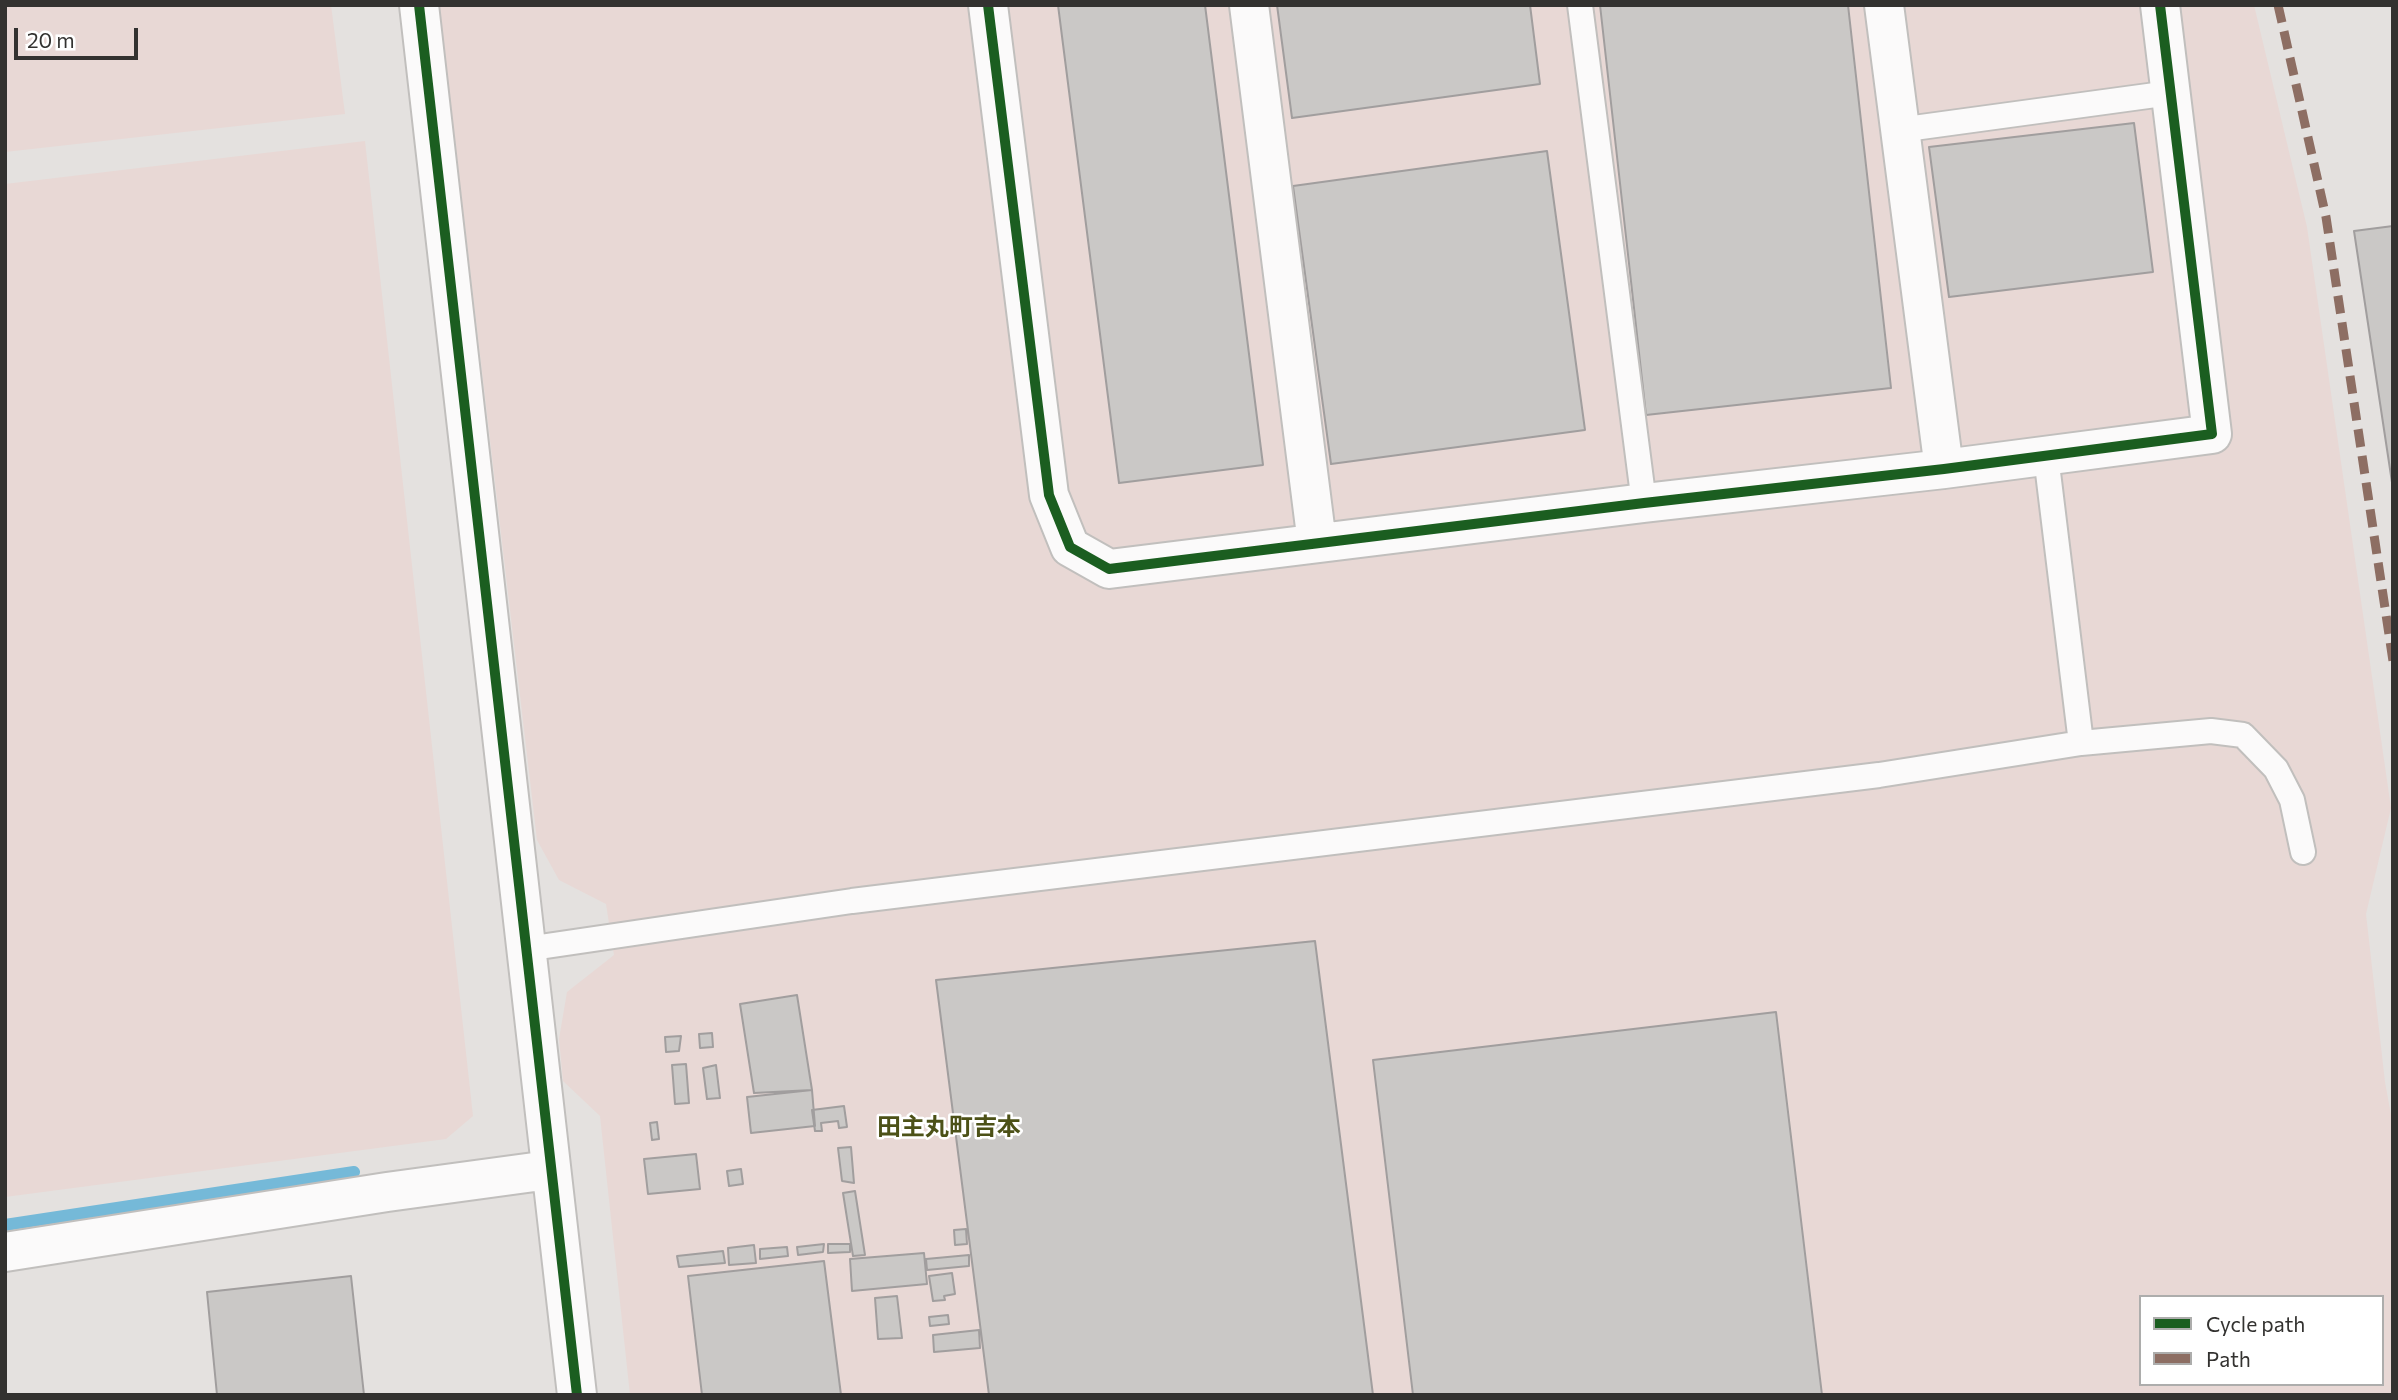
<!DOCTYPE html>
<html>
<head>
<meta charset="utf-8">
<style>
  body { margin:0 }
  #map { position:relative; width:2398px; height:1400px; overflow:hidden; background:#e4e1df; font-family:Commissioner,sans-serif }
  canvas { display:block }
  .frame { position:absolute; inset:0; border:7px solid #333230; pointer-events:none }
  .legend { position:absolute; left:2139px; top:1295px; width:245px; height:91px; box-sizing:border-box; background:#fff; border:2px solid #adadac; margin:0; padding:9px 12px; list-style:none; font-size:21px; color:#333230 }
  .legend li { display:flex; align-items:center; gap:14px; height:35px }
  .legend b { width:35px; border:2px solid #adadac }
  .scale { position:absolute; left:14px; top:28px; width:124px; height:32px; box-sizing:border-box; border:4px solid #333230; border-top:0; padding-left:9px; font-size:21px; line-height:24px; white-space:nowrap; color:#333230; -webkit-text-stroke:5px #fff; paint-order:stroke }
</style>
</head>
<body>
<div id="map">
<canvas width="2398" height="1400"></canvas>
<div class="frame"></div>
<ul class="legend">
<li><b style="height:9px;background:#1b5e20"></b>Cycle path</li>
<li><b style="height:9px;background:#8d6e63"></b>Path</li>
</ul>
<div class="scale">20 m</div>
</div>
<script>
const ctx = document.querySelector('canvas').getContext('2d');
ctx.lineJoin = 'round';
function paint(path, color) {
  ctx.fillStyle = color;
  ctx.fill(path, 'evenodd');
}
function stroke(path, color, width, dash) {
  ctx.strokeStyle = color;
  ctx.lineWidth = width;
  ctx.lineCap = dash ? 'butt' : 'round';
  ctx.setLineDash(dash || []);
  ctx.stroke(path);
}
function write(font, color, halo, rows, align = 'center') {
  ctx.font = font + ' Commissioner,"Noto Sans JP",sans-serif';
  ctx.lineWidth = 5;
  ctx.setLineDash([]);
  ctx.textBaseline = 'middle';
  ctx.strokeStyle = halo;
  ctx.fillStyle = color;
  for (const [text, x, y, turn = 0] of rows) {
    ctx.save();
    ctx.translate(x, y);
    ctx.rotate((+turn || 0) * Math.PI / 180);
    ctx.textAlign = isNaN(turn) ? turn : align;
    if (halo) ctx.strokeText(text, 0, 0);
    ctx.fillText(text, 0, 0);
    ctx.restore();
  }
}
const industrial = new Path2D(`
  M5 5H331L345 114 5 152Z
  M439 5H2254L2307 227 2391 808 2366 914 2385 1082 2393 1126V1395H630L600 1116 563 1081 559 1039 567 992 614 955 606 904 559 880 537 840ZM2141 1297H2382V1384H2141Z
  M365 141 473 1116 446 1139 5 1197V184Z`);
const stream = new Path2D(`
  M5 1225 354 1172`);
const building = new Path2D(`
  M1058 5H1205L1263 465 1119 483Z
  M1277 5H1530L1540 84 1292 118Z
  M1600 5H1848L1891 388 1646 415Z
  M2134 123 2153 272 1949 297 1929 147Z
  M1547 151 1585 430 1331 464 1293 186Z
  M2393 226V489L2354 231Z
  M1315 941 1373 1395H989L936 980Z
  M797 995 812 1090 754 1093 740 1004Z
  M1776 1012 1822 1395H1413L1373 1060Z
  M712 1033 713 1047 700 1048 699 1034Z
  M681 1036 679 1051 666 1052 665 1037Z
  M686 1064 689 1103 675 1104 672 1065Z
  M716 1065 720 1098 707 1099 703 1068Z
  M812 1090 815 1126 751 1133 747 1097Z
  M844 1106 847 1127 839 1128 838 1121 821 1123 822 1131H815L812 1110Z
  M657 1122 659 1139 652 1140 650 1123Z
  M851 1147 854 1183 842 1181 838 1148Z
  M696 1154 700 1189 648 1194 644 1159Z
  M741 1169 743 1184 729 1186 727 1171Z
  M855 1191 865 1255 853 1256 843 1193Z
  M966 1229 967 1244 955 1245 954 1230Z
  M824 1244 823 1252 798 1255 797 1247Z
  M828 1244H850V1252L828 1253Z
  M754 1245 756 1263 729 1265 728 1248Z
  M787 1247 788 1256 760 1259V1249Z
  M723 1251 725 1263 679 1267 677 1256Z
  M924 1253 927 1284 852 1291 850 1259Z
  M969 1255V1266L927 1270 926 1259Z
  M824 1261 841 1395H702L688 1276Z
  M952 1273 955 1294 944 1296 945 1300 933 1301 929 1276Z
  M351 1276 364 1395H217L207 1292Z
  M897 1296 902 1338 878 1339 875 1298Z
  M948 1315 949 1324 930 1326 929 1317Z
  M979 1330 980 1348 934 1352 933 1335Z`);
const service = new Path2D(`
  M1580 5 1644 503
  M1899 130 2170 93
  M2046 456 2081 743
  M526 949 852 901 1879 775 2081 743 2211 731 2243 735 2276 769 2292 800 2303 852`);
const minor = new Path2D(`
  M988 5 1049 495 1070 547 1109 569 1644 503 1944 469 2212 434 2160 5
  M1249 5 1317 543
  M1884 5 1944 469`);
const tertiary = new Path2D(`
  M419 5 577 1395
  M5 1252 387 1192 549 1170`);
const quiet = new Path2D(`
  M2278 5 2326 217 2393 661`);
const cycleway = new Path2D(`
  M419 5 577 1395
  M988 5 1049 495 1070 547 1109 569 1644 503 1944 469 2212 434 2160 5`);
const quarterNames = [
  ["田主丸町吉本",949,1127]
];
paint(industrial, '#e8d8d5');
stroke(stream, '#75b9d8', 12);
paint(building, '#cac8c6');
stroke(building, '#a19e9e', 2);
stroke(service, '#c1bfbd', 28);
stroke(minor, '#c1bfbd', 42);
stroke(tertiary, '#c1bfbd', 42);
stroke(service, '#fbfafa', 24);
stroke(minor, '#fbfafa', 38);
stroke(tertiary, '#fbfafa', 38);
stroke(quiet, '#8d6e63', 9, [18, 9]);
stroke(cycleway, '#1b5e20', 10);
write('bold 24px', '#4c5117', '#fff', quarterNames);
</script>
</body>
</html>
